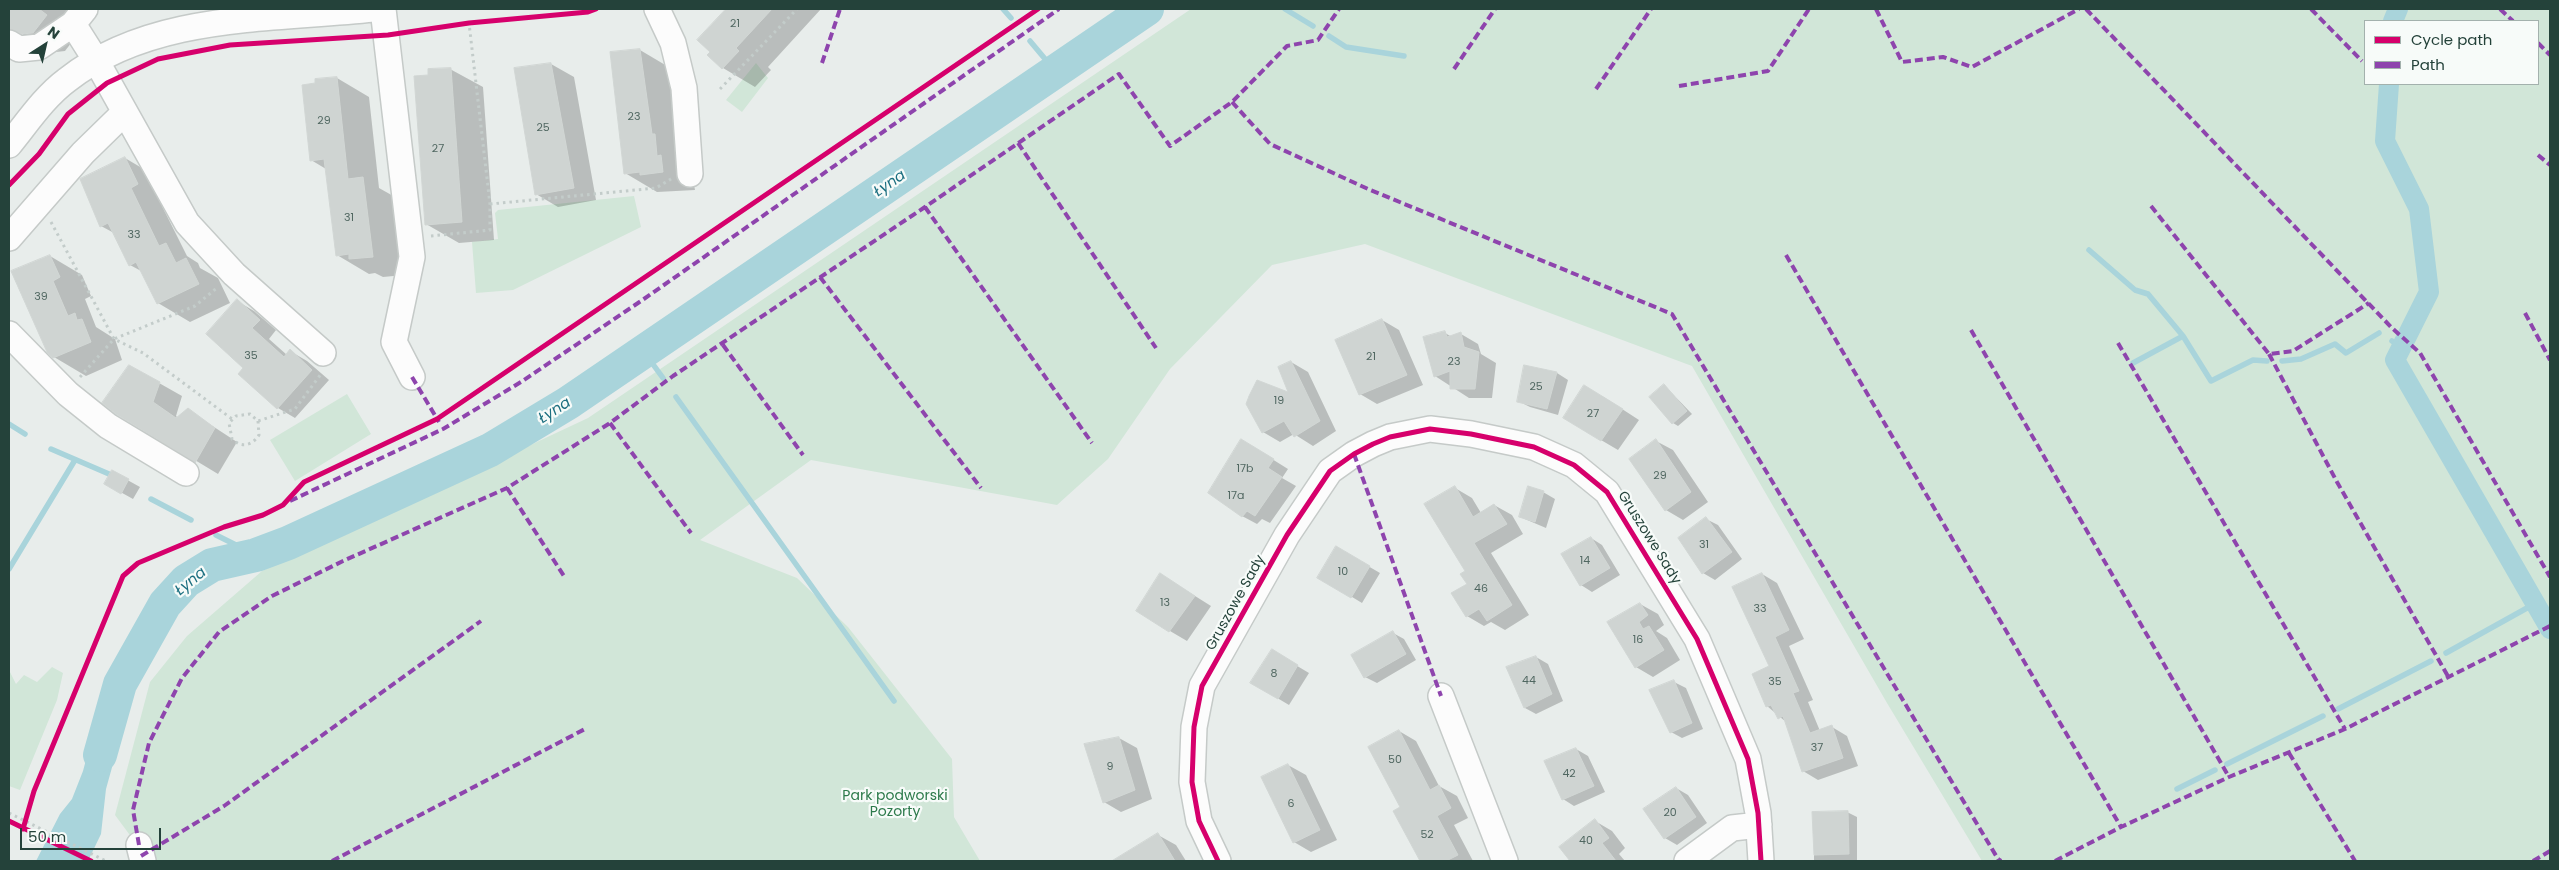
<!DOCTYPE html>
<html>
<head>
<meta charset="utf-8">
<style>
  body { margin:0 }
  #map { position:relative; width:2559px; height:870px; overflow:hidden; background:#e8edeb; font-family:Poppins,sans-serif }
  canvas { display:block }
  .frame { position:absolute; inset:0; border:10px solid #24423a; pointer-events:none }
  .legend { position:absolute; left:2364px; top:20px; width:175px; height:65px; box-sizing:border-box; background:#f7fbf9; border:1px solid #a3b1ad; margin:0; padding:6px 9px; list-style:none; font-size:15px; color:#24423a }
  .legend li { display:flex; align-items:center; gap:10px; height:25px }
  .legend b { width:25px; border:1px solid #a3b1ad }
  .north { position:absolute; left:20px; top:20px; width:50px; height:50px; -webkit-text-stroke:4px #f7fbf9; paint-order:stroke; rotate:35deg; font-size:14px; font-weight:700; line-height:20px; text-align:center; color:#24423a }
  .north::after { content:''; display:block; margin:auto; width:18px; height:22px; background:#24423a; clip-path:polygon(50% 0,100% 100%,50% 72%,0 100%) }
  .scale { position:absolute; left:20px; top:828px; width:141px; height:22px; box-sizing:border-box; border:2px solid #24423a; border-top:0; padding-left:6px; font-size:15px; line-height:18px; white-space:nowrap; color:#24423a; -webkit-text-stroke:4px #f7fbf9; paint-order:stroke }
</style>
</head>
<body>
<div id="map">
<canvas width="2559" height="870"></canvas>
<div class="frame"></div>
<ul class="legend">
<li><b style="height:6px;background:#d6006c"></b>Cycle path</li>
<li><b style="height:6px;background:#8e44ad"></b>Path</li>
</ul>
<div class="north">N</div>
<div class="scale">50 m</div>
</div>
<script>
const ctx = document.querySelector('canvas').getContext('2d');
ctx.lineJoin = 'round';
function paint(path, color) {
  ctx.fillStyle = color;
  ctx.fill(path, 'evenodd');
}
function stroke(path, color, width, dash) {
  ctx.strokeStyle = color;
  ctx.lineWidth = width;
  ctx.lineCap = dash ? 'butt' : 'round';
  ctx.setLineDash(dash || []);
  ctx.stroke(path);
}
function write(font, color, halo, rows, align = 'center') {
  ctx.font = font + ' Poppins,sans-serif';
  ctx.lineWidth = 4.5;
  ctx.setLineDash([]);
  ctx.textBaseline = 'middle';
  ctx.strokeStyle = halo;
  ctx.fillStyle = color;
  for (const [text, x, y, turn = 0] of rows) {
    ctx.save();
    ctx.translate(x, y);
    ctx.rotate((+turn || 0) * Math.PI / 180);
    ctx.textAlign = isNaN(turn) ? turn : align;
    if (halo) ctx.strokeText(text, 0, 0);
    ctx.fillText(text, 0, 0);
    ctx.restore();
  }
}
const green = new Path2D(`
  M1191 9H2550V861H1982L1887 703 1692 366 1365 244 1272 265 1170 369 1108 459 1057 505 811 460 700 540 797 578 848 627 952 759 954 817 980 861H149L115 815 150 682 187 636 262 571 588 418ZM2365 21H2538V84H2365Z
  M756 63 768 78 742 112 726 100Z
  M634 196 641 227 513 290 476 293 472 242 498 239 495 213 498 210Z
  M347 394 371 434 295 481 270 440Z
  M52 667 63 673 57 700 20 790 9 786V670L16 684 24 675 37 682Z`);
const water = new Path2D(`
  M101 704 126 717 106 789 101 834 88 861H36L60 814 72 799 83 771Z`);
const shadow = new Path2D(`
  M9 9H78V34L65 51 56 52 9 27Z
  M727 9H821L768 67 771 70 755 87 723 68 709 55 712 52 699 40Z
  M640 50 672 69 695 190 657 192 625 173Z
  M551 64 574 77 596 200 558 207 536 194Z
  M450 69 483 87 494 240 459 243 426 224Z
  M337 78 369 97 379 188 395 197 404 275 383 277 375 273 369 274 337 255 326 169 311 160Z
  M125 158 157 177 170 203 162 206 187 256 198 263 200 268 218 278 230 303 190 322 158 303 143 272 130 265 114 233 101 226Z
  M50 256 82 275 91 296 85 299 96 327 115 339 122 360 86 376 54 357Z
  M237 301 254 311 276 330 269 339 287 355 290 351 307 361 329 380 295 418 278 408 245 368Z
  M1382 320 1399 330 1423 385 1377 404 1360 394Z
  M1445 333 1452 337 1461 334 1478 344 1481 354 1496 363 1492 398H1469L1435 376Z
  M1291 362 1308 372 1336 431 1313 446 1294 434 1280 442 1263 432 1290 395Z
  M1525 366 1557 373 1568 380 1558 415 1530 407 1518 401Z
  M159 383 182 396 176 416 178 418 188 410 237 442 218 474 117 413Z
  M1664 385 1692 414 1678 426 1673 423Z
  M1602 396 1639 420 1618 450 1601 440Z
  M1656 441 1673 450 1708 502 1683 520 1666 510 1631 459Z
  M1256 449 1288 469 1282 478 1296 486 1270 523 1262 519 1257 524 1242 516Z
  M113 472 140 487 133 499 106 484Z
  M1455 488 1472 498 1481 513 1494 505 1512 515 1523 534 1491 553 1529 615 1505 630 1491 622 1484 626 1467 616 1468 584Z
  M1543 492 1555 499 1546 528 1520 517Z
  M1706 519 1718 525 1742 559 1715 580 1703 573 1679 538Z
  M1591 538 1602 545 1620 575 1592 592 1581 585Z
  M1337 548 1380 573 1362 603 1319 577Z
  M1160 574 1211 606 1187 641 1170 631Z
  M1762 574 1777 583 1804 639 1789 646 1813 700 1808 702 1820 731 1832 727 1847 736 1858 766 1818 780 1803 771 1786 722 1767 706 1771 667Z
  M1640 604 1658 614 1664 625 1656 631 1667 638 1680 660 1653 677 1636 667Z
  M1393 633 1404 639 1416 660 1377 683 1365 677Z
  M1272 651 1309 673 1289 705 1252 683Z
  M1536 657 1548 664 1563 701 1536 714 1525 708 1508 668Z
  M1674 682 1686 688 1703 729 1682 738 1671 732Z
  M1399 731 1416 741 1439 786 1457 796 1468 818 1454 825 1473 861H1421L1395 811 1402 807Z
  M1119 738 1137 748 1152 799 1121 812 1104 802Z
  M1576 749 1588 756 1605 792 1574 806 1563 799Z
  M1288 765 1306 775 1337 840 1311 852 1294 842Z
  M1676 788 1688 795 1707 823 1677 845 1665 838 1645 810Z
  M1847 812 1857 817V861H1814V813Z
  M1595 821 1612 831 1625 848 1619 854 1625 861H1571L1560 847Z
  M1158 835 1176 845 1186 861H1114Z`);
const stream = new Path2D(`
  M1003 9 1011 18
  M1285 9 1313 26
  M1329 36 1346 47 1404 56
  M1030 41 1056 72
  M2089 250 2135 290 2148 294 2183 336 2211 381 2253 360 2267 361
  M2392 341 2401 347
  M644 352 663 378
  M2282 361 2301 359 2335 344 2346 353 2379 333
  M2133 363 2183 336
  M676 397 894 701
  M9 424 25 434
  M51 449 109 474
  M151 499 191 520
  M216 535 256 555
  M9 569 75 460
  M2446 653 2536 603
  M2338 709 2431 661
  M2227 764 2323 716
  M2177 789 2215 770`);
const canal = new Path2D(`
  M2393 21 2398 9
  M2389 84 2385 141 2419 209 2429 292 2395 360 2550 629`);
const river = new Path2D(`
  M100 755 120 684 165 604 186 581 212 565 256 555 288 543 490 450 568 403 1147 9`);
const building = new Path2D(`
  M9 9H39L47 15 33 33 22 34 9 29Z
  M726 9H772L736 48 739 51 722 69 707 55 710 52 697 40Z
  M640 49 652 134H655L657 156 661 155 663 172 640 175V172L624 174 610 52Z
  M551 63 574 188 535 195 514 68Z
  M451 68 462 222 425 225 414 76 428 75V69Z
  M337 77 348 179 363 177 373 257 349 259V254L336 256 324 159 310 161 302 85 315 83V79Z
  M125 157 138 184 131 188 159 246 166 243 176 263 186 258 199 284 157 304 136 262 129 266 108 223 100 227 80 179Z
  M50 255 60 277 53 281 68 316 75 313 77 320 82 319 91 342 53 358 47 352 11 271Z
  M237 299 260 320 252 328 284 357 290 349 312 370 277 409 238 374 243 368 206 334Z
  M1382 319 1407 375 1359 395 1335 340Z
  M1445 331 1447 337 1461 332 1464 347 1479 352 1475 389H1450V371L1434 377 1423 337Z
  M1291 361 1320 421 1294 437 1284 421 1262 433 1246 404 1249 396 1257 380 1288 392 1278 367Z
  M129 365 160 382 153 402 176 418 188 408 215 428 195 463 116 414 102 403Z
  M1524 365 1557 372 1547 409 1517 402Z
  M1664 384 1687 411 1672 424 1649 397Z
  M1584 385 1623 409 1601 441 1563 418Z
  M1241 439 1274 459 1268 468 1282 477 1255 516 1247 511 1242 517 1208 493Z
  M1656 439 1691 492 1665 511 1629 459Z
  M112 470 129 479 121 494 104 484Z
  M1455 486 1473 517 1494 504 1507 524 1474 543 1512 605 1487 621 1479 609 1466 617 1451 593 1467 584 1460 574 1465 571 1424 504Z
  M1528 486 1544 491 1535 522 1519 517Z
  M1706 517 1732 552 1702 574 1678 538Z
  M1591 537 1610 568 1580 586 1561 554Z
  M1336 546 1370 566 1351 598 1317 578Z
  M1160 573 1195 596 1169 632 1136 611Z
  M1762 573 1789 630 1775 637 1799 691 1793 693 1810 733 1832 725 1843 758 1802 772 1783 716 1778 719 1771 705 1766 707 1752 674 1769 666 1732 587Z
  M1640 603 1648 615 1639 622 1643 629 1649 626 1664 650 1635 668 1607 622Z
  M1393 631 1406 654 1364 678 1351 655Z
  M1272 649 1298 665 1278 699 1250 683Z
  M1536 656 1552 694 1524 708 1506 667Z
  M1674 680 1692 723 1670 733 1649 690Z
  M1399 730 1430 790 1439 785 1451 808 1437 816 1458 855 1446 861H1420L1393 811 1400 807 1368 747Z
  M1119 737 1135 790 1103 803 1084 744Z
  M1576 748 1594 786 1562 800 1544 761Z
  M1288 764 1320 830 1293 843 1261 777Z
  M1676 787 1696 817 1664 839 1643 809Z
  M1848 811 1849 854 1814 855 1812 812Z
  M1595 819 1609 838 1602 843 1616 861H1570L1559 847Z
  M1158 833 1175 861H1112Z`);
const path = new Path2D(`
  M720 89 797 9
  M490 204 656 188 671 179
  M51 222 114 339 143 353 232 419
  M431 236 490 230V204L469 23
  M80 377 114 339 195 306 218 287
  M258 421 259 435C252 446 241 448 232 439L229 423 236 416 250 414 258 421 295 409 321 374
  M9 813 106 861`);
const minor = new Path2D(`
  M85 9 73 24 97 62 187 223 234 274 323 353
  M383 9 412 257 394 342 412 377
  M657 9 673 43 684 88 690 174
  M9 43 19 49 39 47 73 24
  M9 145C27 123 44 97 67 80 152 13 271 20 373 9
  M9 238 83 153 124 113
  M9 334 68 394 108 426 186 473
  M1441 696 1505 861
  M139 845 143 861
  M1218 861 1199 821 1192 782 1194 727 1202 686 1287 535 1330 471 1354 454 1373 444 1390 437 1430 429 1471 434 1534 447 1574 465 1607 492 1697 639 1748 759 1758 813 1761 861
  M1687 861 1732 828 1759 825`);
const quiet = new Path2D(`
  M1876 9 1902 62 1943 57 1972 67 2079 9
  M2086 9 2392 328 2420 353 2550 577
  M2311 9 2362 61
  M2500 9 2513 21
  M2538 43 2550 55
  M822 63 840 9
  M1454 69 1495 9
  M1679 86 1768 71 1809 9
  M1596 89 1651 9
  M1232 102 1270 144 1368 189 1672 314 1998 859 2001 861
  M1018 143 1156 348
  M2538 155 2550 165
  M2151 206 2269 354 2293 351 2369 303
  M925 207 1092 443
  M1786 255 2121 827
  M820 277 981 488
  M2525 313 2550 360
  M1971 330 2229 777
  M2118 343 2345 729
  M723 345 803 455
  M2269 354 2337 482 2449 678
  M412 377 439 422
  M610 423 691 533
  M1354 454 1441 696
  M507 488 564 576
  M290 501 443 429 521 382 641 301 1059 9
  M2289 753 2355 861
  M139 845 133 810 149 743 182 678 219 632 272 596 343 561 507 488 610 423 673 376 925 207 1119 74 1170 146 1232 102 1287 46 1318 40 1339 9
  M141 856 224 806 481 621
  M332 861 585 729
  M2055 861 2121 827 2229 777 2345 729 2550 626
  M2533 861 2550 851`);
const cycleway = new Path2D(`
  M9 185 39 154 68 114 107 83 158 59 230 45 388 35 469 23 588 12 596 9
  M9 821 91 861
  M23 829 34 791 123 576 138 563 224 527 263 515 283 505 304 482 437 419 1038 9
  M1218 861 1199 821 1192 782 1194 727 1202 686 1287 535 1330 471 1354 454 1373 444 1390 437 1430 429 1471 434 1534 447 1574 465 1607 492 1697 639 1748 759 1758 813 1761 861`);
const numberNames = [
  ["21",735,24],
  ["23",634,117],
  ["29",324,121],
  ["25",543,128],
  ["27",438,149],
  ["31",349,218],
  ["33",134,235],
  ["39",41,297],
  ["35",251,356],
  ["21",1371,357],
  ["23",1454,362],
  ["25",1536,387],
  ["19",1279,401],
  ["27",1593,414],
  ["17b",1245,469],
  ["29",1660,476],
  ["17a",1236,496],
  ["31",1704,545],
  ["14",1585,561],
  ["10",1343,572],
  ["46",1481,589],
  ["13",1165,603],
  ["33",1760,609],
  ["16",1638,640],
  ["8",1274,674],
  ["44",1529,681],
  ["35",1775,682],
  ["37",1817,748],
  ["50",1395,760],
  ["9",1110,767],
  ["42",1569,774],
  ["6",1291,804],
  ["20",1670,813],
  ["52",1427,835],
  ["40",1586,841]
];
const streetNames = [
  ["Gruszowe Sady",1649,538,58],
  ["Gruszowe Sady",1236,603,-61]
];
const parkNames = [
  ["Park podworski",895,796],
  ["Pozorty",895,812]
];
const waterNames = [
  ["Łyna",890,184,-34],
  ["Łyna",555,411,-32],
  ["Łyna",191,582,-39]
];
paint(green, '#d1e6d8');
paint(water, '#a9d4db');
paint(shadow, '#0003');
stroke(stream, '#a9d4db', 5.5);
stroke(canal, '#a9d4db', 20);
stroke(river, '#a9d4db', 34);
paint(building, '#cfd4d2');
stroke(building, '#d1d6d4', 1);
stroke(minor, '#c5cac8', 28);
stroke(path, '#c3ccca', 3, [2.5, 4]);
stroke(minor, '#fcfcfc', 25);
stroke(quiet, '#8e44ad', 4, [8, 4]);
stroke(cycleway, '#d6006c', 5);
write('11px', '#506761', null, numberNames);
write('14px', '#24423a', '#f7fbf9', streetNames);
write('14px', '#2d7a4b', '#f7fbf9', parkNames);
write('italic 15px', '#1c6f80', '#f7fbf9', waterNames);
</script>
</body>
</html>
